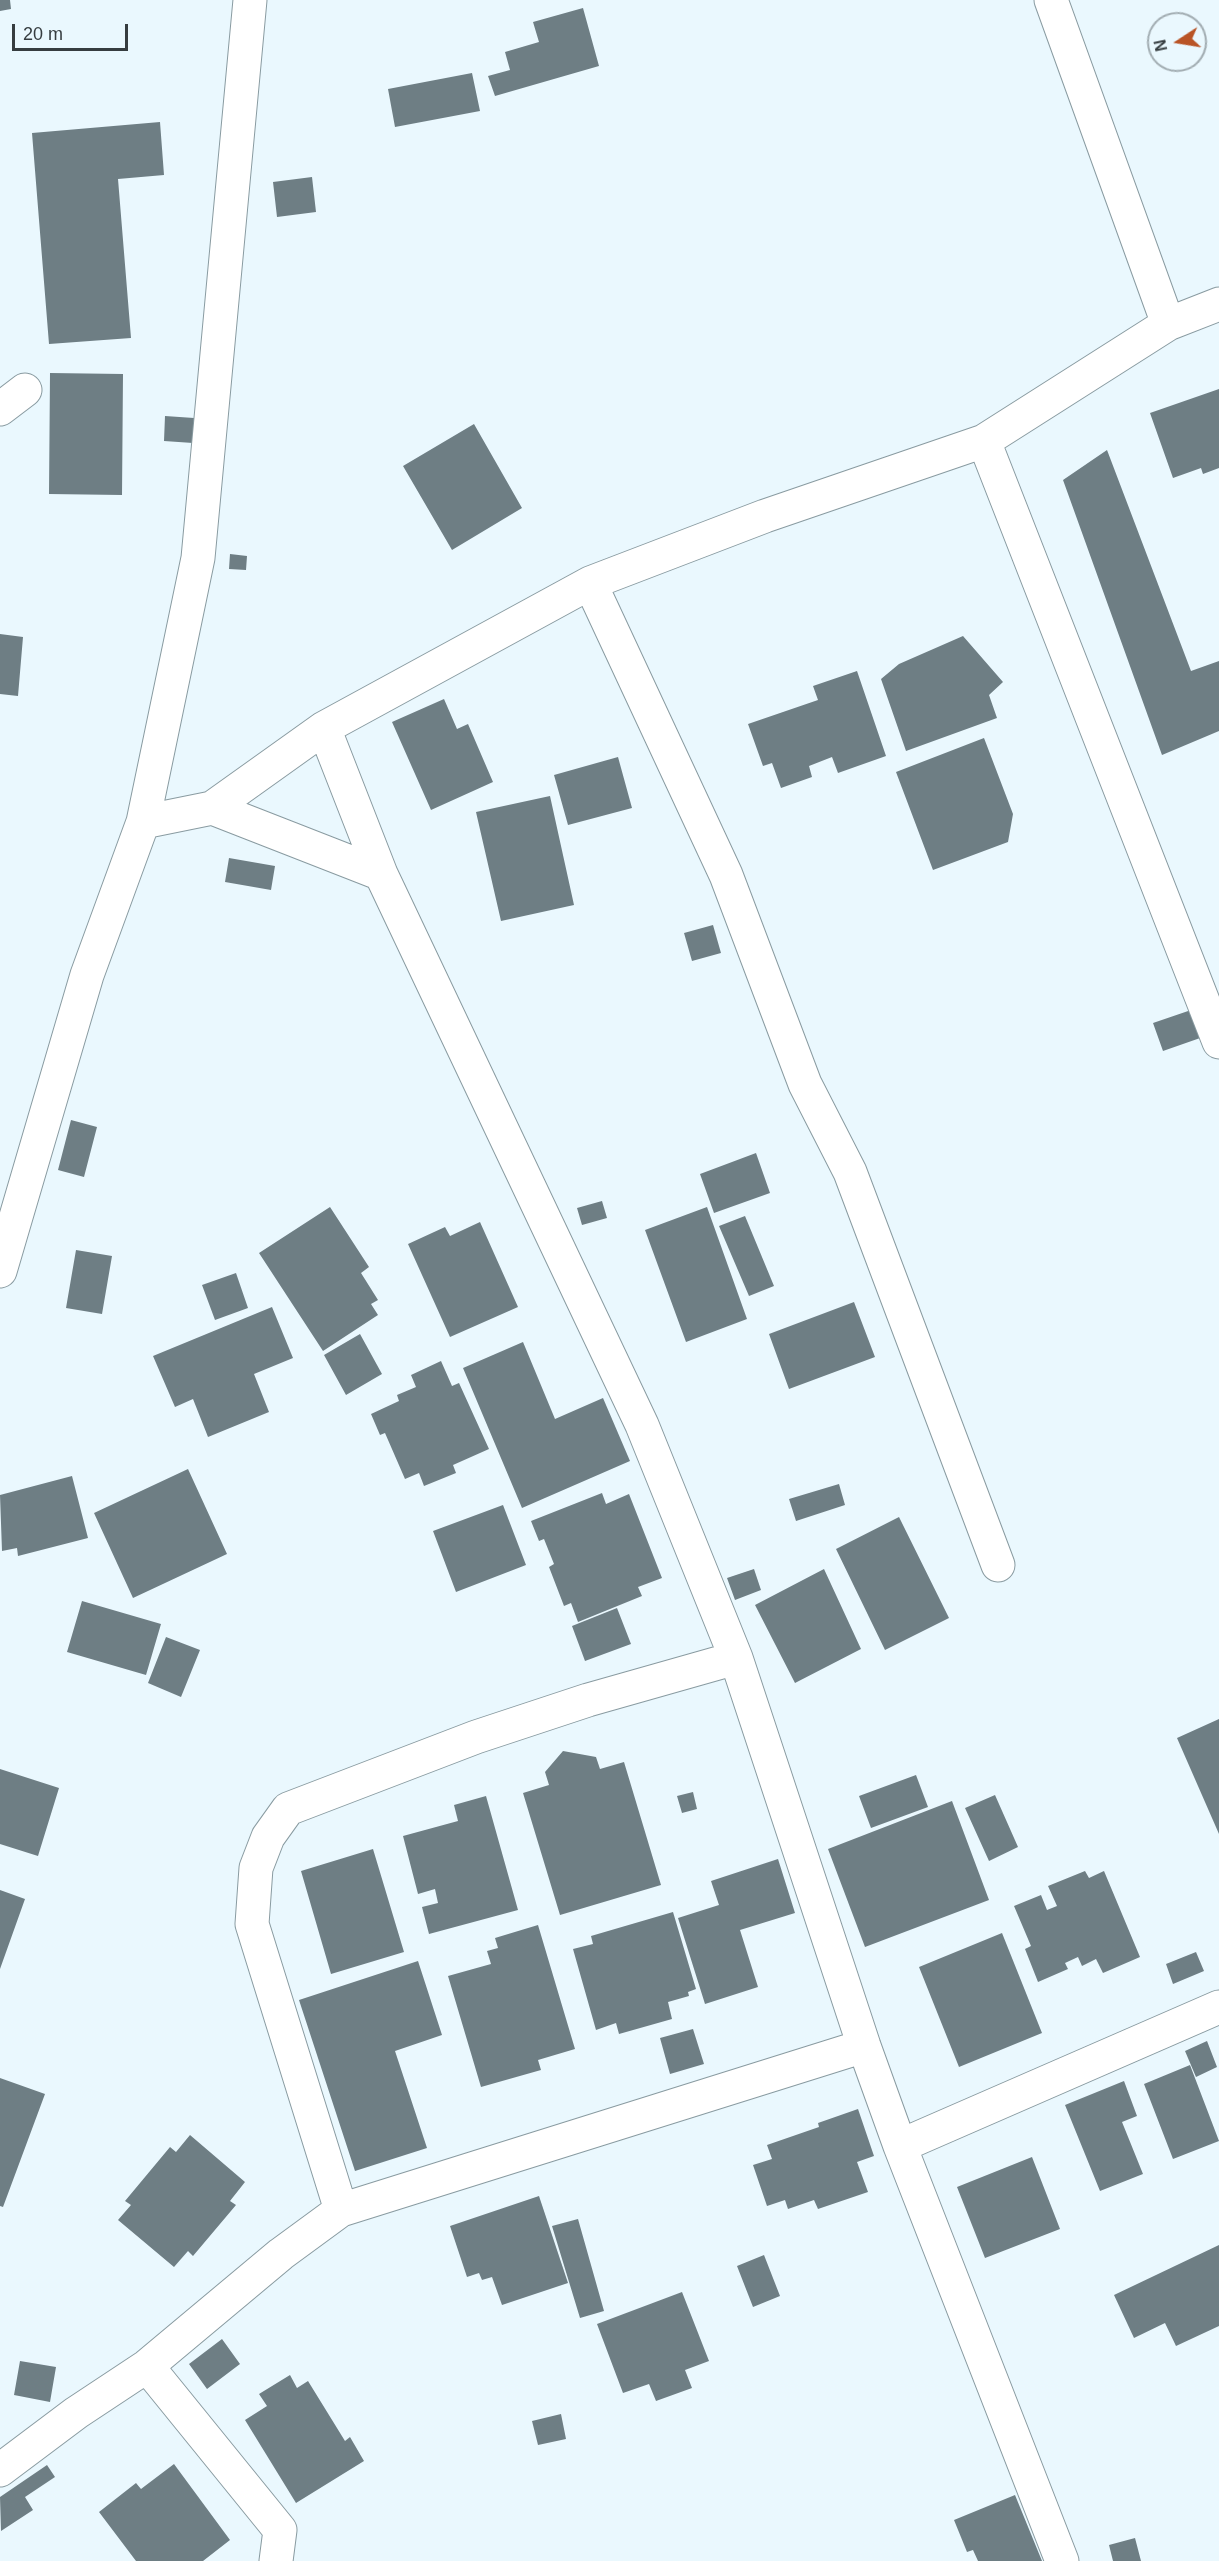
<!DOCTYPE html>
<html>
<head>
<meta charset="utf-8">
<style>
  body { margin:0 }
  #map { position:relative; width:1219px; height:2561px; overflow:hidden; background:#eaf8fe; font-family:Arial,sans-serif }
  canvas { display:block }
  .north { position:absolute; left:1147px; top:12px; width:60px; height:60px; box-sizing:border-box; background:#eaf8fe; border:2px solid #a2adb2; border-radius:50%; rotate:258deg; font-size:16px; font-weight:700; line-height:24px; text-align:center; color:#363d40 }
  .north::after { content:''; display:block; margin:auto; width:21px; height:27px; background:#b95426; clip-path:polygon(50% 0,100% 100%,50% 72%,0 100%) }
  .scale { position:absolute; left:12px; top:24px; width:116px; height:27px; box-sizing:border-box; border:3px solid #363d40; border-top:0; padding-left:8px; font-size:18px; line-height:21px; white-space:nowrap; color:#363d40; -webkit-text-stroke:4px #eaf8fe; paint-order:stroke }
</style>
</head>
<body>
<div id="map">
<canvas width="1219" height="2561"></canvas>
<div class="north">N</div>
<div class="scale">20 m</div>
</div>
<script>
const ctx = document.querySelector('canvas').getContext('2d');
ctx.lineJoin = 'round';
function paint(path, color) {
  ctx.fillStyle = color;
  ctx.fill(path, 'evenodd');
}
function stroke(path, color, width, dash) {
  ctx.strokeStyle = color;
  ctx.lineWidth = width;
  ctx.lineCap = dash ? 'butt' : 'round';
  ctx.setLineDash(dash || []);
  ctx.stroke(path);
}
const building = new Path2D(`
  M0 0H10L11 9 0 11Z
  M583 8 599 66 495 96 488 76 510 70 505 52 539 42 533 22Z
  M472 73 480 111 395 127 388 89Z
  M160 122 164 175 118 179 131 338 49 344 32 133Z
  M312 177 316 212 277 217 273 182Z
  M50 373 123 374 122 495 49 494Z
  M1219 389V468L1203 474 1201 468 1173 478 1150 413Z
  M165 416 194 418 193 443 164 441Z
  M474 424 522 508 452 550 403 466Z
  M1107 450 1191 671 1219 661V731L1162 755 1063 480Z
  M230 554 247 556 246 570 229 569Z
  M0 634 23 637 18 696 0 694Z
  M963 636 1003 682 989 695 997 718 906 751 881 679 899 664Z
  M857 671 886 756 838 773 832 757 809 766 812 777 781 788 772 763 763 766 748 724 818 700 813 686Z
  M444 699 457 729 468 724 493 782 431 810 392 722Z
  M984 738 1013 814 1008 842 933 870 896 772Z
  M618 757 632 808 568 825 554 775Z
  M550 796 574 905 501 921 476 812Z
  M229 858 275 866 271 890 225 882Z
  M713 925 721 953 692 961 684 933Z
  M1194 1009 1203 1037 1163 1051 1153 1023Z
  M71 1120 97 1127 84 1177 58 1170Z
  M756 1153 770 1193 714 1213 700 1174Z
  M602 1201 607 1218 582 1225 577 1208Z
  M330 1207 369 1267 361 1273 378 1300 371 1304 378 1315 323 1351 259 1253Z
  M707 1207 747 1319 686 1342 645 1230Z
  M745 1216 774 1286 749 1296 719 1226Z
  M480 1222 518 1307 450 1337 408 1244 445 1227 450 1236Z
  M76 1250 112 1256 102 1314 66 1308Z
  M236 1273 248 1308 215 1320 202 1285Z
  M854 1302 875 1357 789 1389 769 1334Z
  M272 1307 293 1358 254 1374 269 1412 208 1437 193 1399 175 1407 153 1356Z
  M360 1334 382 1374 346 1395 324 1355Z
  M523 1342 555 1419 603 1398 630 1461 522 1508 463 1368Z
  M441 1361 452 1386 459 1383 489 1449 453 1465 456 1473 424 1486 419 1473 405 1479 385 1433 380 1435 371 1414 399 1401 397 1395 416 1387 411 1375Z
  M188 1469 227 1554 133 1598 94 1513Z
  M72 1476 88 1538 18 1556 17 1548 2 1551 0 1495Z
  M839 1484 845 1505 796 1521 789 1499Z
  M602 1493 606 1504 629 1494 662 1578 638 1587 642 1596 578 1622 571 1603 564 1606 549 1567 554 1564 544 1539 539 1541 531 1521Z
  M503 1505 526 1565 456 1592 433 1531Z
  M899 1517 949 1618 885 1650 836 1549Z
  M754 1569 761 1590 735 1600 727 1578Z
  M824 1569 861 1649 795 1683 755 1605Z
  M82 1601 161 1624 146 1675 67 1652Z
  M617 1608 631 1644 585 1661 572 1626Z
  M166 1637 200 1650 181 1697 148 1683Z
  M1219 1719V1834L1177 1738Z
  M563 1751 596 1757 600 1769 624 1762 661 1885 560 1915 523 1793 549 1785 545 1772Z
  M0 1769 59 1788 38 1856 0 1844Z
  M916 1775 928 1807 871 1828 859 1796Z
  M693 1792 697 1809 682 1813 677 1796Z
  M995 1795 1018 1847 989 1861 965 1808Z
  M486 1796 518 1910 429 1934 422 1907 438 1903 435 1889 418 1894 403 1836 458 1821 454 1805Z
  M952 1801 989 1900 865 1947 828 1849Z
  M373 1849 404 1952 331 1974 301 1871Z
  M778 1859 795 1913 740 1930 758 1987 705 2004 678 1918 719 1905 711 1881Z
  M1085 1871 1089 1878 1104 1871 1140 1957 1103 1973 1096 1959 1082 1966 1078 1957 1065 1963 1068 1969 1038 1982 1025 1949 1031 1946 1014 1906 1041 1895 1047 1910 1057 1906 1048 1886Z
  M0 1890 25 1899 0 1969Z
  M673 1912 696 1989 688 1992 689 1996 668 2002 672 2019 619 2034 616 2023 596 2030 573 1949 593 1944 591 1936Z
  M538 1925 575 2049 538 2060 541 2070 481 2087 448 1976 491 1964 487 1951 498 1948 495 1938Z
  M1002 1933 1042 2033 959 2067 919 1967Z
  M1196 1952 1204 1971 1173 1984 1166 1964Z
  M418 1961 442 2035 395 2051 427 2148 355 2171 299 2000Z
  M693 2029 704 2064 670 2074 660 2038Z
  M1207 2041 1217 2067 1196 2077 1185 2051Z
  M1190 2065 1219 2141 1173 2159 1144 2084Z
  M0 2078 45 2094 3 2207 0 2206Z
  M1124 2081 1137 2116 1122 2122 1143 2174 1100 2191 1065 2105Z
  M858 2109 874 2156 857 2162 868 2192 818 2209 814 2200 788 2209 785 2200 767 2206 753 2165 772 2159 767 2145 819 2127 818 2123Z
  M190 2135 245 2182 230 2201 236 2205 193 2256 188 2251 174 2267 118 2220 131 2205 125 2201 170 2147 176 2152Z
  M1032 2157 1060 2229 985 2258 957 2187Z
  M539 2196 568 2283 502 2305 492 2277 482 2280 479 2273 467 2277 450 2226Z
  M578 2219 604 2311 580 2318 552 2226Z
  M1219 2245V2326L1176 2346 1165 2323 1134 2338 1114 2295Z
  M764 2255 780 2296 753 2307 737 2266Z
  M682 2292 709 2361 685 2370 692 2388 656 2401 649 2384 623 2393 597 2324Z
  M222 2339 240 2364 207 2389 189 2364Z
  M20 2361 56 2367 50 2402 14 2395Z
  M290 2375 297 2388 308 2381 345 2441 350 2437 364 2461 296 2503 245 2420 267 2406 259 2394Z
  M561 2414 566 2439 538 2445 532 2421Z
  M174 2464 230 2540 203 2561H136L99 2512 136 2483 141 2489Z
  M47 2465 55 2477 25 2497 33 2510 1 2531 0 2497Z
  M1015 2495 1042 2561H978L973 2550 967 2552 954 2520Z
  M1135 2538 1141 2561H1113L1109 2545Z`);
const minor = new Path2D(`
  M1051 0 1168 324
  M0 409 25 390
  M984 441 1219 1042
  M590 583 726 875 805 1084 850 1172 998 1565
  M324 728 381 874 642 1425 736 1658 864 2046 900 2146 1062 2561
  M212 808 381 874
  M143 822 212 808 324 728 590 583 765 516 984 441 1168 324 1219 304
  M0 1271 87 975 143 822 198 558 250 0
  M900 2146 1219 2007
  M341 2210 252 1924 256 1868 268 1837 288 1809 476 1737 588 1700 736 1658
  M147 2366 280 2530 276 2561
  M0 2470 76 2413 147 2366 281 2254 341 2210 864 2046`);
paint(building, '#6e7e84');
stroke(minor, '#899ba1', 35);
stroke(minor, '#fff', 33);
</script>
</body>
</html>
